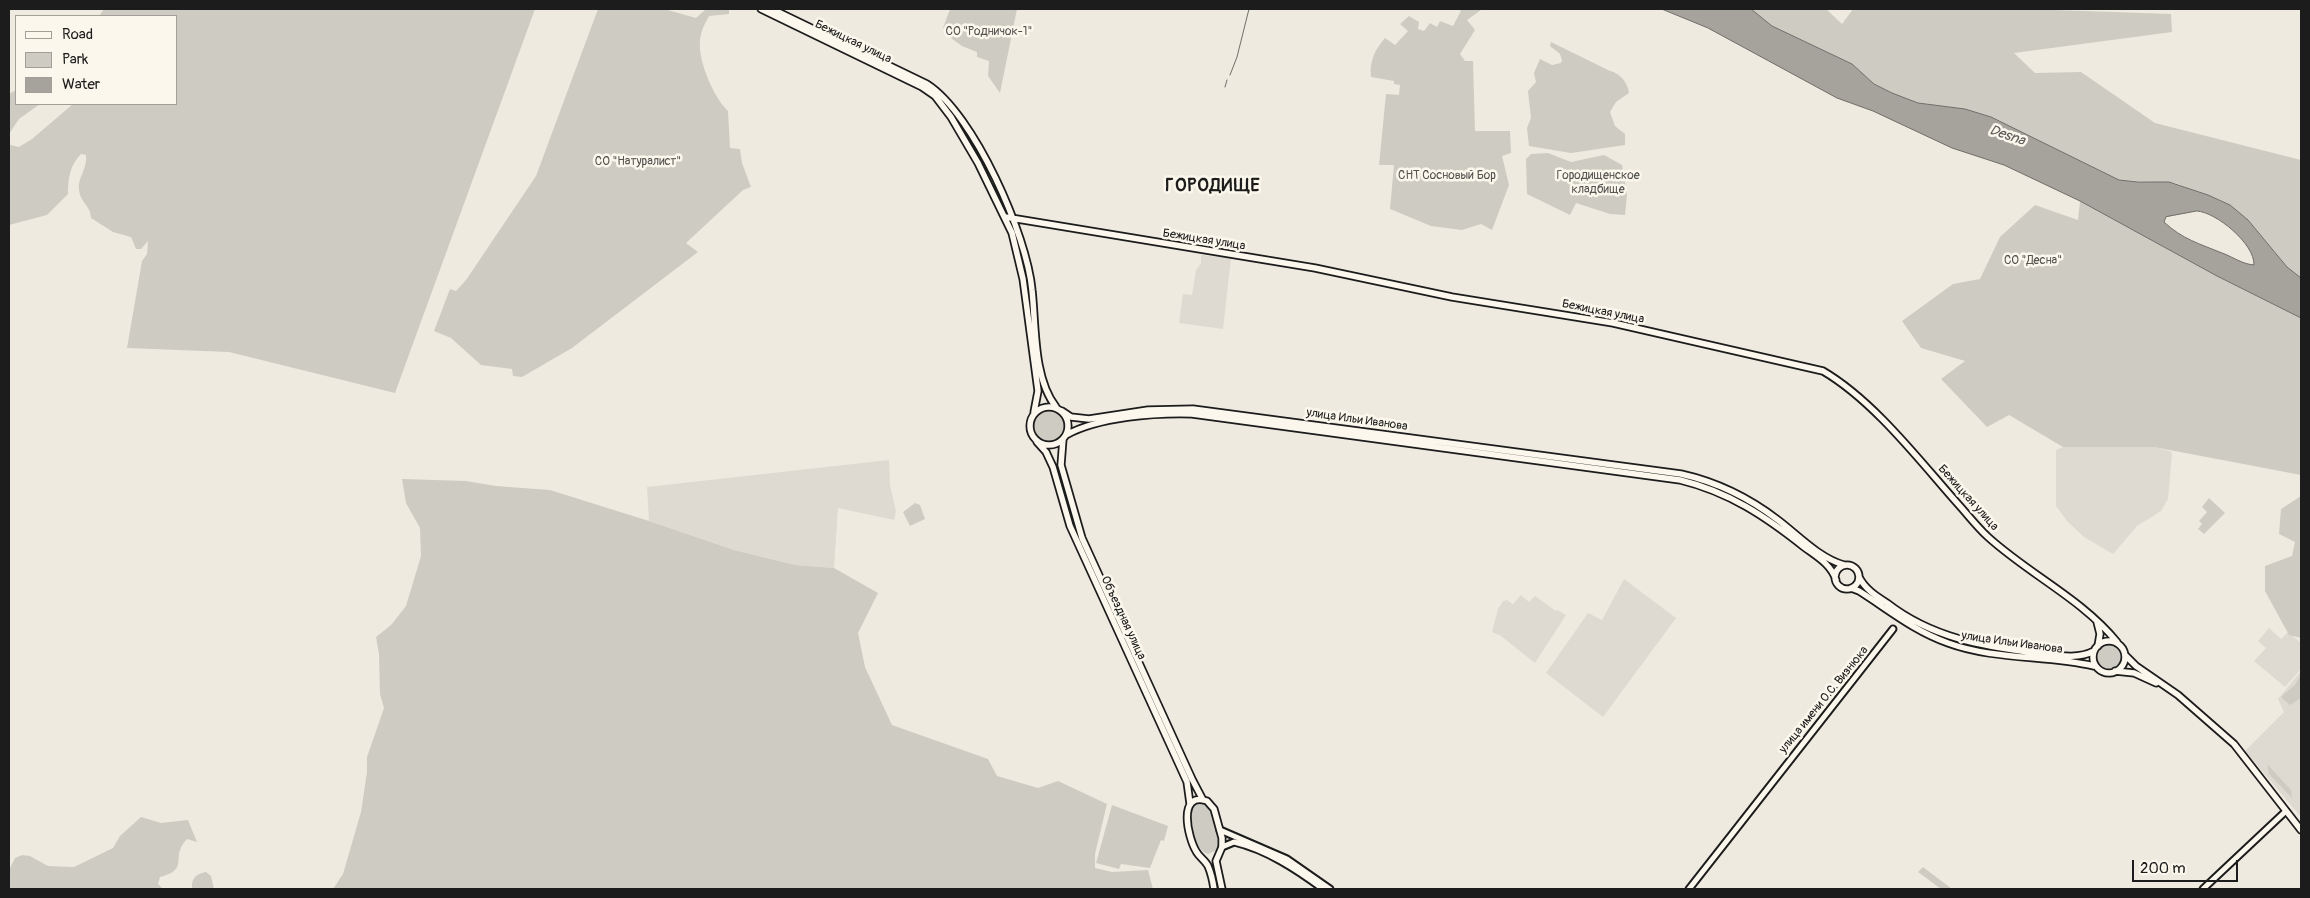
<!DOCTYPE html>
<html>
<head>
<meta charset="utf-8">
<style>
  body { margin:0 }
  #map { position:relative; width:2310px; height:898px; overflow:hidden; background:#eeeadf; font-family:Pangolin,sans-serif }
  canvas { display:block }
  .frame { position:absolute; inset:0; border:10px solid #1c1c1c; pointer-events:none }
  .legend { position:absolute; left:15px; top:15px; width:162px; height:90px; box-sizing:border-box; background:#fbf7ec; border:1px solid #a29f99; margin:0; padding:6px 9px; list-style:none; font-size:15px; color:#1c1c1c }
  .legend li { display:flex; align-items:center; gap:10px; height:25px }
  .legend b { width:25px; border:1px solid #a29f99 }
  .scale { position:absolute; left:2132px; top:860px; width:106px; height:22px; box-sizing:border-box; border:2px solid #1c1c1c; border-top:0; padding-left:6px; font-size:15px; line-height:18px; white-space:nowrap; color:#1c1c1c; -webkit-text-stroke:4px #fbf7ec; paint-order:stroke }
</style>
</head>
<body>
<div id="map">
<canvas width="2310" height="898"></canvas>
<div class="frame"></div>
<ul class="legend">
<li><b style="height:6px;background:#fbf7ec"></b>Road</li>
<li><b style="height:14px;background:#ceccc2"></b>Park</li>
<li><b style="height:14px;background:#a6a39d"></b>Water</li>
</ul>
<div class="scale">200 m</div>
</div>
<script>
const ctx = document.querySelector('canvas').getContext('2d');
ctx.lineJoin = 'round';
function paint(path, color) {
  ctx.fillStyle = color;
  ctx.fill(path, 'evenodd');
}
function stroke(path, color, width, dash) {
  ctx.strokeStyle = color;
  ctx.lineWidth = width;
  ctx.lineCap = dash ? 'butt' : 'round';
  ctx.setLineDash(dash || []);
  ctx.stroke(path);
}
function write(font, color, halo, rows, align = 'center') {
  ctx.font = font + ' Pangolin,sans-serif';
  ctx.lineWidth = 5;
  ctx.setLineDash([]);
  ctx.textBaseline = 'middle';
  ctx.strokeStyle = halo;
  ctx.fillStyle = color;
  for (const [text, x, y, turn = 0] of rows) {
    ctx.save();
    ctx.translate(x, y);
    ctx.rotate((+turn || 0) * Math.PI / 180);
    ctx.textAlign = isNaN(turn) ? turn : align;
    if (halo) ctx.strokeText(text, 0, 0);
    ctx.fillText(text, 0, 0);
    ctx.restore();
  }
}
const built = new Path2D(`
  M1201 255 1231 258 1223 329 1179 323 1183 294 1192 295 1196 270 1201 263Z
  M2063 447H2154L2170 451 2172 454 2168 499 2161 511 2137 526 2113 554 2084 537 2067 521 2056 506V450Z
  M889 460 890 485 896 511 894 520 838 508 834 568 795 565 734 550 649 521 647 487Z
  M1624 579 1676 618 1603 717 1546 673 1588 613 1602 620Z
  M1521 595 1529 602 1535 596 1556 611 1557 610 1566 615 1535 663 1501 636 1492 632 1498 609 1503 601 1507 600 1513 604Z
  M2269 628 2281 639 2288 632 2301 643V669L2285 687 2254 661 2266 648 2258 641Z
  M2301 671V817L2245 751 2284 712 2278 699Z`);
const green = new Path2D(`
  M104 9H535L395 393 229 352 127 348 142 261 147 254 148 241 141 249H136L131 237 113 232 91 218C91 206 80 202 79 190 77 178 88 168 86 155L81 154C70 165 68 178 68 194L47 215 9 225V140L10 145 19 147 32 139 73 104H176V16H99Z
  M598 9H664L696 18 706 9H729V14L709 16C706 22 702 28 701 35 695 55 713 97 728 111L730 148 740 149 742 163 751 187 743 190 686 243 698 252 572 348 522 377 513 376 512 369 481 365 451 338 434 331 450 289 456 291 466 280 536 176Z
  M950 9H1017L1000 93 988 76 989 61 977 57V52L962 46 951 38V32L943 28Z
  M1457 9 1481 10 1467 20 1475 30 1460 54 1465 61H1473L1475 131H1510L1511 153 1502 156 1509 185 1492 230 1481 224 1462 230 1431 226 1390 209 1394 165H1379L1386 94 1399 95 1400 85 1394 84V81L1371 77C1369 62 1375 49 1385 38L1395 45 1408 31 1400 24 1409 16 1419 22 1418 29 1424 31 1430 23 1437 27 1440 21 1453 26 1461 11Z
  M1751 9H1826L1842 24 1853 9H2025L2171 14 2172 32 2014 53 2035 73 2081 72 2155 123 2301 160V278L2287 267 2248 220 2220 200 2175 183 2119 180 1991 117 1965 109 1918 103 1892 93 1874 84 1852 64 1772 26Z
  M1551 42 1610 71C1620 73 1628 83 1629 93L1616 102 1610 112 1615 126 1625 134V145L1571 153 1529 146 1527 128 1531 118 1528 91 1536 82 1534 73 1540 59 1552 65 1561 63 1562 60 1560 54 1550 46Z
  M16 90V104H40L19 119 9 134V94Z
  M1548 153 1571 162 1604 155 1622 165 1627 194 1625 215 1610 214 1576 203 1570 215 1527 194 1526 159 1531 154Z
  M2080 201 2217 276 2301 318V475L2154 447H2063L2009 415 1987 427 1941 379 1965 361 1921 348 1902 321 1953 284 1980 279 2000 237 2035 205 2078 220Z
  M1033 427a16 16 0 1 1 32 0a16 16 0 1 1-32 0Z
  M402 479 466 481 496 486 550 490 649 521 734 550 795 565 834 568 878 593 858 633 865 667 892 725 988 759 997 776 1038 788 1058 781 1107 804 1095 854V868L1112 872 1148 870 1153 889H333L343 874 361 812 367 772V757L384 708 380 694 379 654 376 637 391 625 406 606 421 556 420 528 406 503Z
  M2301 496V638L2289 635 2265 591V566L2292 556 2295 542 2279 534 2281 509Z
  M2209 498 2225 513 2204 534 2198 529 2202 524 2199 521 2207 512 2202 507Z
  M915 503 920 505 925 519 910 526 903 512Z
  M2097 657a12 12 0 1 1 24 0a12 12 0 1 1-24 0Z
  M2301 674V698L2290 705 2281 697 2295 685Z
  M2267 764 2291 790 2292 798 2269 774Z
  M1204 803C1214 809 1221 839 1217 850L1208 854C1195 852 1186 815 1194 805Z
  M1112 805 1168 826 1164 841 1161 840 1150 868 1121 864 1119 869 1096 863Z
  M141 817 161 823 188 820 197 842 187 839C169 858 191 869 160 877L158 884 163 889H9V870L15 858 22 855 30 856 48 866 74 867 113 848 120 836Z
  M1923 867 1952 889H1941L1918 872Z
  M206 872 211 876 214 889H192C191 878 196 874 206 872Z`);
const water = new Path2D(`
  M1662 9H1751L1772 26 1852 64 1874 84 1892 93 1918 103 1965 109 1991 117 2119 180 2138 182H2169L2208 195 2230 205 2248 220 2287 267 2301 278V318L2217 276 2080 201 2004 165 1952 148 1873 111 1837 98 1708 28ZM2197 211C2216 212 2255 244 2254 265 2242 264 2233 257 2222 253 2200 244 2182 239 2164 222L2166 217Z`);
const stream = new Path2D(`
  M1230 75 1237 57 1249 9
  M1225 87 1227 80`);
const secondary = new Path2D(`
  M1220 830 1287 859 1330 889
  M1222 847 1234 842C1267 850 1296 869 1323 889
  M1689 889 1893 629
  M2203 889 2286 811`);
const primary = new Path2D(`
  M761 9 922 87 935 96 951 117 978 163 1012 233 1023 279 1038 391 1034 412
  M772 9 927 84C974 114 1027 235 1032 290 1036 325 1033 378 1056 407
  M1005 217 1315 268 1452 297 1613 323 1823 371C1874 401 1919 460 1958 504 1968 515 1977 527 1988 537 2030 575 2082 599 2117 642
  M1030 426a19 19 0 1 1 38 0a19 19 0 1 1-38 0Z
  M1062 411 1071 417 1089 419 1148 410 1193 409 1681 474C1717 482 1748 497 1778 520 1798 535 1819 558 1844 565
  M1066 435C1099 417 1154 413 1192 414L1680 480C1729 492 1765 516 1804 547 1816 556 1831 564 1836 580
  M1063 439 1061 465 1082 538 1192 779 1203 800
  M1037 442 1046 452 1053 467 1070 526 1187 782 1190 804
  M1835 577a12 12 0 1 1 24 0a12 12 0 1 1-24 0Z
  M1859 577C1865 589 1876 596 1887 603 1932 638 1982 646 2037 653 2056 655 2077 660 2094 651
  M1851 588 1859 591C1889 610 1914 631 1948 643 1994 660 2046 655 2094 666
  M2097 622 2100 634 2098 646
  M2093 657a16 16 0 1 1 32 0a16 16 0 1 1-32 0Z
  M2126 656 2136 666 2178 695 2234 744 2301 830
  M2115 671 2134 673 2156 683
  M1214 889C1213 882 1211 873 1208 866 1205 860 1199 857 1196 851 1188 838 1177 791 1207 801L1214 809 1222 838V847L1216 861 1222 889`);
const parkNames = [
  ["СО \"Родничок-1\"",989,32],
  ["СО \"Натуралист\"",638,162],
  ["СНТ Сосновый Бор",1447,176],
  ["Городищенское",1598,176],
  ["кладбище",1598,190],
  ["СО \"Десна\"",2033,261]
];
const streetNames = [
  ["Бежицкая улица",853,42,26],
  ["Бежицкая улица",1204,240,9],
  ["Бежицкая улица",1603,312,11],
  ["улица Ильи Иванова",1357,420,8],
  ["Бежицкая улица",1968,498,48],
  ["Объездная улица",1123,618,65],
  ["улица Ильи Иванова",2012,643,8],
  ["улица имени О.С. Визнюка",1824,700,-51]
];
const waterNames = [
  ["Desna",2007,136,19]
];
const districtNames = [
  ["ГОРОДИЩЕ",1213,186]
];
paint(built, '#dedad1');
paint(green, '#ceccc2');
paint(water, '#a6a39d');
stroke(water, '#6f6d69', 1);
stroke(stream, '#6f6d69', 1);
stroke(secondary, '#1c1c1c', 9);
stroke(primary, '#1c1c1c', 9);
stroke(secondary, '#fbf7ec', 5);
stroke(primary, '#fbf7ec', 5.5);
write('12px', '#51514e', '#fbf7ec', parkNames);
write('12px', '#1c1c1c', '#fbf7ec', streetNames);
write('italic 14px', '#5a5956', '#fbf7ec', waterNames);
ctx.letterSpacing = '1px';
write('bold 18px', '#1c1c1c', '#fbf7ec', districtNames);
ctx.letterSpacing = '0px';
</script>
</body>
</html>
